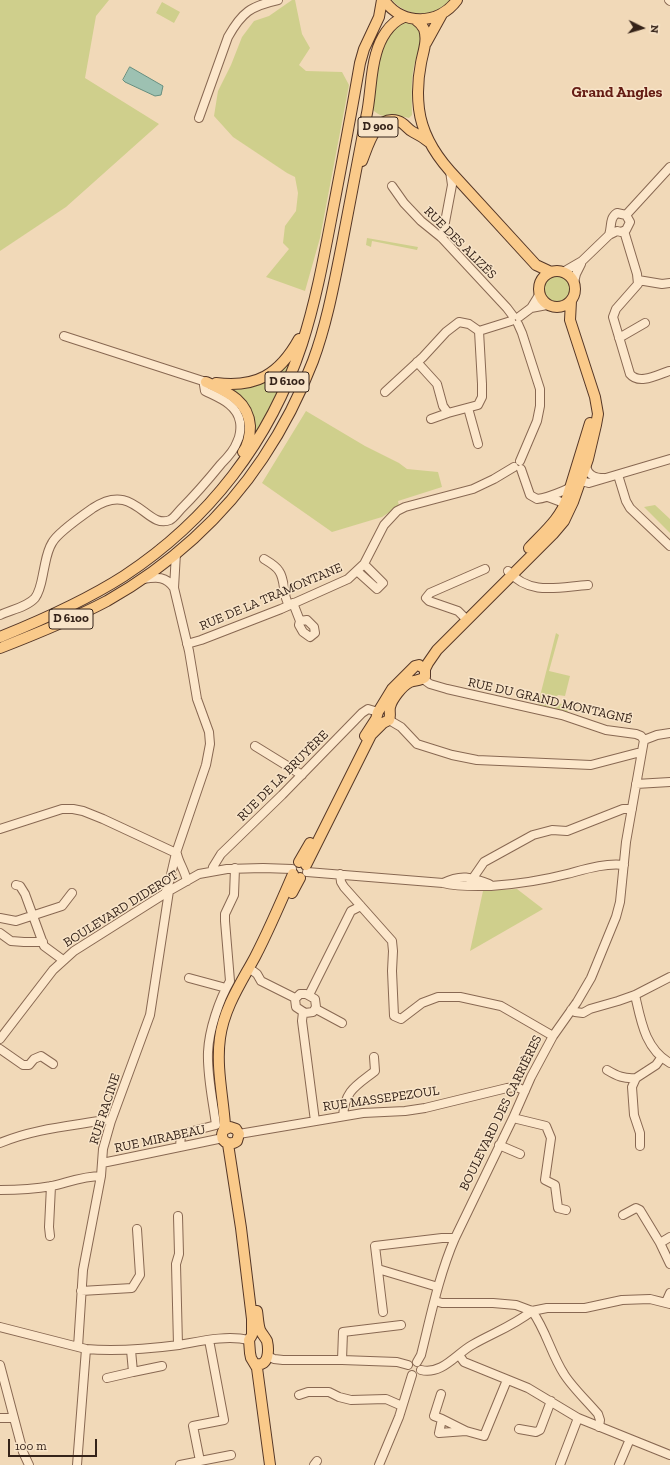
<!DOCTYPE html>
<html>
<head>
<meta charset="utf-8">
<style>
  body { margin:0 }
  #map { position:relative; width:670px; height:1465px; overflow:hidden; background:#f1d9b8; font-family:"Zilla Slab",serif }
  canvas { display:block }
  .north { position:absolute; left:622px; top:8px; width:40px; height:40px; -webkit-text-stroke:3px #f8e4c8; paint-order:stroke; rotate:95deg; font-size:11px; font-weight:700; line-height:16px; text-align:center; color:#352319 }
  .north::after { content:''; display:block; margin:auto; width:14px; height:18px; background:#352319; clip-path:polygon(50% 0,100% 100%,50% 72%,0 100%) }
  .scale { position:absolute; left:8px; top:1439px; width:89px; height:18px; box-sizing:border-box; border:2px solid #352319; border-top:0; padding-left:5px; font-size:12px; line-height:14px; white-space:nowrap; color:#352319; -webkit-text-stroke:3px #f8e4c8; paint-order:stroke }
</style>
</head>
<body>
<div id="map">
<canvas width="670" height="1465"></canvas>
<div class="north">N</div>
<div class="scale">100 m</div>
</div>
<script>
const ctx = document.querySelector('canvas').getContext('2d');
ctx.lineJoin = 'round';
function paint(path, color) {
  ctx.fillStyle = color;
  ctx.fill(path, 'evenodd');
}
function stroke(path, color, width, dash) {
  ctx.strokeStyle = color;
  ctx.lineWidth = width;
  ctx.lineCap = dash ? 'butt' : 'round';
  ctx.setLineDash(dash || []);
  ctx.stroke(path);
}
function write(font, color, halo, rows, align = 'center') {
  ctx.font = font + ' "Zilla Slab",serif';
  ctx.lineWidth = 3;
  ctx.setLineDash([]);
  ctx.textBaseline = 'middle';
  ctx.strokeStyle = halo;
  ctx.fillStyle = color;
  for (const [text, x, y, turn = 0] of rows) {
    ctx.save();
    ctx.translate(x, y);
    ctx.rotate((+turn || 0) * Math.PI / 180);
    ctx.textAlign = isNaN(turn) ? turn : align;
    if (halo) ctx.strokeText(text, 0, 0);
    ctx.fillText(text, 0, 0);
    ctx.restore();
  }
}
const green = new Path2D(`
  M0 0H109L96 16 85 78 159 124 66 207 0 251Z
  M292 0H295L302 34 310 48 299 65 306 71 342 72 349 85 320 238 305 291 266 277 289 249 283 243 285 226 296 211 298 193 295 177 287 173 233 137 214 116 218 91 231 65 242 37 254 21 269 16Z
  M392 0H450C434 18 408 18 392 0Z
  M162 2 180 12 174 23 156 13Z
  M407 22C412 23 417 26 419 31 423 40 418 51 416 59 410 76 412 97 412 115L409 118C395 114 384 121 373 110 377 85 377 28 407 22Z
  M367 238 418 247 417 250 372 241 371 247 366 245Z
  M544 289a13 13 0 1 1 26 0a13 13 0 1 1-26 0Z
  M292 356 291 362 273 405 252 441 253 430 227 388H236Z
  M306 411 365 446 399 463 407 469 438 472 442 487 398 501 399 506 382 517 332 532 262 483Z
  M655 505 670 519V533L644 507Z
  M556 633 559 635 549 671 570 676 565 696 558 695 556 697 554 702 565 705 569 714 538 704Z
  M517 889 543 909 470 951 483 891Z`);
const water = new Path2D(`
  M130 67 163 86 161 95 155 96 125 82 123 80Z`);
const minor = new Path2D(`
  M669 0 670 1
  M199 118 228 37C242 12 251 6 278 0
  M392 186 404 203 421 221 442 238 507 308 513 316
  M626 215 670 167
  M624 231 637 274 638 284 616 309 613 317 630 374C639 385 657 375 669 371
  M442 238 452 185 450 171
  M563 272 582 261 609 235 617 231 621 232 626 230 630 222 626 215 617 213C609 218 612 227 609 235
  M638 280 662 284 670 283
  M574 282 576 274 581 264
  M531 308 547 305
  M519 317 531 308 539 295
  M518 324 522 333 540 389V406L537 421 520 461
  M619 338 645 323
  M417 362 437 384 443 406 448 413 478 405 482 397V384L479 331
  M385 392 423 357 446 332 459 322 469 324 479 331 511 321
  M468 408 478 444
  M431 419 448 413
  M586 466C588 475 594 478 604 478
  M521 469 530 495 537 499C548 498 560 492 570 488
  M579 475C580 480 583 482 589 483L670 459
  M618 475 626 501 630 508 670 546
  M548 497 564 503H570
  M264 559C269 562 276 566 279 571 286 581 282 595 289 605
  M357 571 377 589 383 583 364 564
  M508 571C530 596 558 587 588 585
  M143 579C157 577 166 576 174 588
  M293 603 300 621 299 625 303 632 310 637 315 633 314 627 307 620 300 621
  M0 615C11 610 27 607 35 598 41 590 42 578 44 569 46 560 47 551 52 543 57 533 83 515 93 508 135 480 146 530 170 520 174 518 178 512 181 509 195 495 208 480 221 464 227 458 234 451 237 442 240 437 241 428 240 422 237 404 219 398 205 391L204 385 206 382 64 336
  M467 620 458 611 429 601 426 598 430 593 485 569
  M187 644 201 640 281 609 348 579 364 564 384 525 397 511 405 507 473 489 494 479 514 467
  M423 679 430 684 447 689 562 715 606 730 636 734 641 736 644 740
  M389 720 401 727 417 744 452 755 477 760 591 765 637 753 641 754
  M644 740 657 735 670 733
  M255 746 302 775
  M636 784 670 782
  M0 829 62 809H73L83 811 103 819 176 853
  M177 854C179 863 185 871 187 881
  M212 871 213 867 221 854 282 795 362 713 368 709 378 712
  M307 872 443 883C459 887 474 886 491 886 519 884 540 881 567 874 586 869 604 863 624 865
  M340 874 341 882 344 887 392 941 393 951 392 971 394 1016 401 1019 422 1003 438 997H460L501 1006 553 1036
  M473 878 484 862 533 835 552 830 567 831 623 809H632
  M443 883C461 874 471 877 489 884
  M16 885 20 886 25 894 44 946 63 960
  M165 894 170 879 176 853 206 765 210 744 209 732 197 699 189 651 174 588 176 553
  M0 918 16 921 62 906 72 893
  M0 933 11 941 24 942H43
  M253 971 257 974 261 981 295 998
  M189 978 226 988
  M300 994H306L315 999 316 1007 313 1012 305 1013 296 1007 295 999Z
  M309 995 351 911 361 906
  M635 995C641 1021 645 1049 670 1063
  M316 1009 342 1023
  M571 1010 575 1012 583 1013 590 1009 618 1001 635 995 670 977
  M303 1012 302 1021 315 1121
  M0 1039 53 970 74 951 169 891 199 874 227 869 263 868 292 869
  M0 1049 23 1065H29L34 1059 41 1056 53 1064
  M607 1070C617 1076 624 1079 636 1078
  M343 1116C345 1090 356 1086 375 1071L374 1057
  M513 1118 546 1126 551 1138 545 1180 555 1185 558 1208 566 1210
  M239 1134 363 1113 405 1111 425 1108 507 1088 517 1087 525 1091
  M0 1143C33 1129 70 1126 105 1120L111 1121
  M499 1145 520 1154
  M640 1146V1133L634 1115 632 1087 636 1078 656 1065 661 1058
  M180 1147 181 1134 216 1125C213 1101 207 1076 208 1052 209 1030 219 1000 230 981L225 921V914L234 895 235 868
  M102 1163 117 1160 223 1138
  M0 1190C18 1190 35 1189 52 1186 69 1182 84 1176 101 1176
  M623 1215 636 1208 640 1210 660 1243 670 1264
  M50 1236 49 1227 51 1186
  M660 1243 670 1237
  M378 1269 438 1287
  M81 1291 132 1288 140 1275 137 1229
  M435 1301 442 1303H493L516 1305 532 1311 547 1308H585L622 1300 650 1299 670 1304
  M666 1302 670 1293
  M383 1312 375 1246 442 1238H455
  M0 1327 86 1349C117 1352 148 1349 179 1345 202 1341 226 1335 249 1340
  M178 1345 176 1264 179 1254 178 1216
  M78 1347 83 1270 101 1176 103 1149 111 1121 150 1015 169 891
  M131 1350 133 1372 162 1366
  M459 1355 464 1362 528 1388 578 1418 670 1455
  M268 1356 274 1359 283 1360H342L397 1362 408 1365
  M342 1360 343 1332 401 1325
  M417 1362 421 1355C431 1315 439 1275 455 1238L513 1118 531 1077 553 1036 577 1002 591 978 616 917 620 902 626 842 644 740
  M0 1365 23 1452 29 1465
  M421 1370C442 1375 456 1354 472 1345 493 1333 513 1326 532 1311 546 1330 551 1354 564 1374 572 1387 587 1401 598 1414L600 1420 599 1427
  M107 1378 133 1372
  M441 1394 434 1416 442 1419 439 1433 466 1431 484 1436 507 1380
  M299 1395 308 1392H329L339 1397 351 1400 386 1399 402 1406
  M0 1418H14
  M442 1419 466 1431
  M519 1429 536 1432 540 1430 551 1401
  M200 1461 193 1426 224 1420 209 1340
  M77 1465 86 1349
  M180 1465 231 1455
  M314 1465 317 1461
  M379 1465 399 1417 412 1375
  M560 1465 578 1418
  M619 1465 630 1439`);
const major = new Path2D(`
  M384 0C402 26 439 25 457 0
  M416 20C419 22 422 25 424 29 428 40 423 52 421 63 418 78 417 93 419 109 422 133 434 153 450 171L536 265 551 272
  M426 43 442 14
  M362 161C368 146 376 114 398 121 405 123 407 129 413 132 419 135 424 138 429 142
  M539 289a18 18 0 1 1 36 0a18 18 0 1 1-36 0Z
  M206 382C227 392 248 400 250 426 250 436 249 444 243 452
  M216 383C256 388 279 375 299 339
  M529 548C544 532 561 518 567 498L590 423
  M0 637C42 620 85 601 124 576 209 520 270 441 302 344 315 304 323 262 331 220 341 168 351 115 360 63L364 49 379 17 382 0
  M0 648C36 634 73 619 107 601 169 566 224 517 263 458 283 428 300 395 313 361 327 323 334 284 342 244 350 202 358 160 366 118 371 97 370 74 376 54 380 39 389 23 404 17
  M425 669 428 663 437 650 553 534 564 521 573 502 588 459 596 425 598 414 595 397 570 320 571 301
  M365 736 376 719 378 712 392 689 415 666 419 665
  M299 862 310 843
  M306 865 371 735 383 723 389 720C391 716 389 712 390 707 392 699 402 686 410 682 415 680 420 681 425 677V669L420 666
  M292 893 300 878
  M224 1130 230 1127 236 1129 239 1134 237 1141C232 1145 222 1144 222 1135 222 1132 225 1129 225 1125 223 1096 216 1067 220 1038 224 1008 241 983 255 957 269 930 281 902 293 874
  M228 1144 241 1228 252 1319V1335L249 1340 250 1353 251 1358 257 1368 270 1465
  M256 1364C269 1367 269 1350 267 1341 265 1337 262 1334 260 1330 258 1324 258 1317 257 1311`);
const shields = [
  [378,127,40],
  [287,382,44],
  [71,619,44]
];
const shieldNames = [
  ["D 900",378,127],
  ["D 6100",287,382],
  ["D 6100",71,619]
];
const streetNames = [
  ["RUE DES ALIZÉS",460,243,45],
  ["RUE DE LA TRAMONTANE",271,597,-23],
  ["RUE DU GRAND MONTAGNÉ",550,701,13],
  ["RUE DE LA BRUYÈRE",283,776,-45],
  ["BOULEVARD DIDEROT",121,909,-32],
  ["RUE MASSEPEZOUL",381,1099,-8],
  ["RUE RACINE",105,1109,-72],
  ["BOULEVARD DES CARRIÈRES",501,1113,-64],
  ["RUE MIRABEAU",160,1139,-12]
];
const quarterNames = [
  ["Grand Angles",617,93]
];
paint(green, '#cfcf8c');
paint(water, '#9dc1b2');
stroke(water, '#658e7f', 1);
stroke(minor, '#886852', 10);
stroke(major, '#553727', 12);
stroke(minor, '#fce7cb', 8);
stroke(major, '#faca8a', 10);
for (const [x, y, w] of shields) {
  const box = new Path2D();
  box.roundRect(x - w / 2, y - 10, w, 20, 3);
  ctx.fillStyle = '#f8e4c8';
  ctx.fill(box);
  stroke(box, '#352319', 1);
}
write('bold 12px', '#352319', null, shieldNames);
write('13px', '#352319', '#f8e4c8', streetNames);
write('bold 15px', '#651c14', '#f8e4c8', quarterNames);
</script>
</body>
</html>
